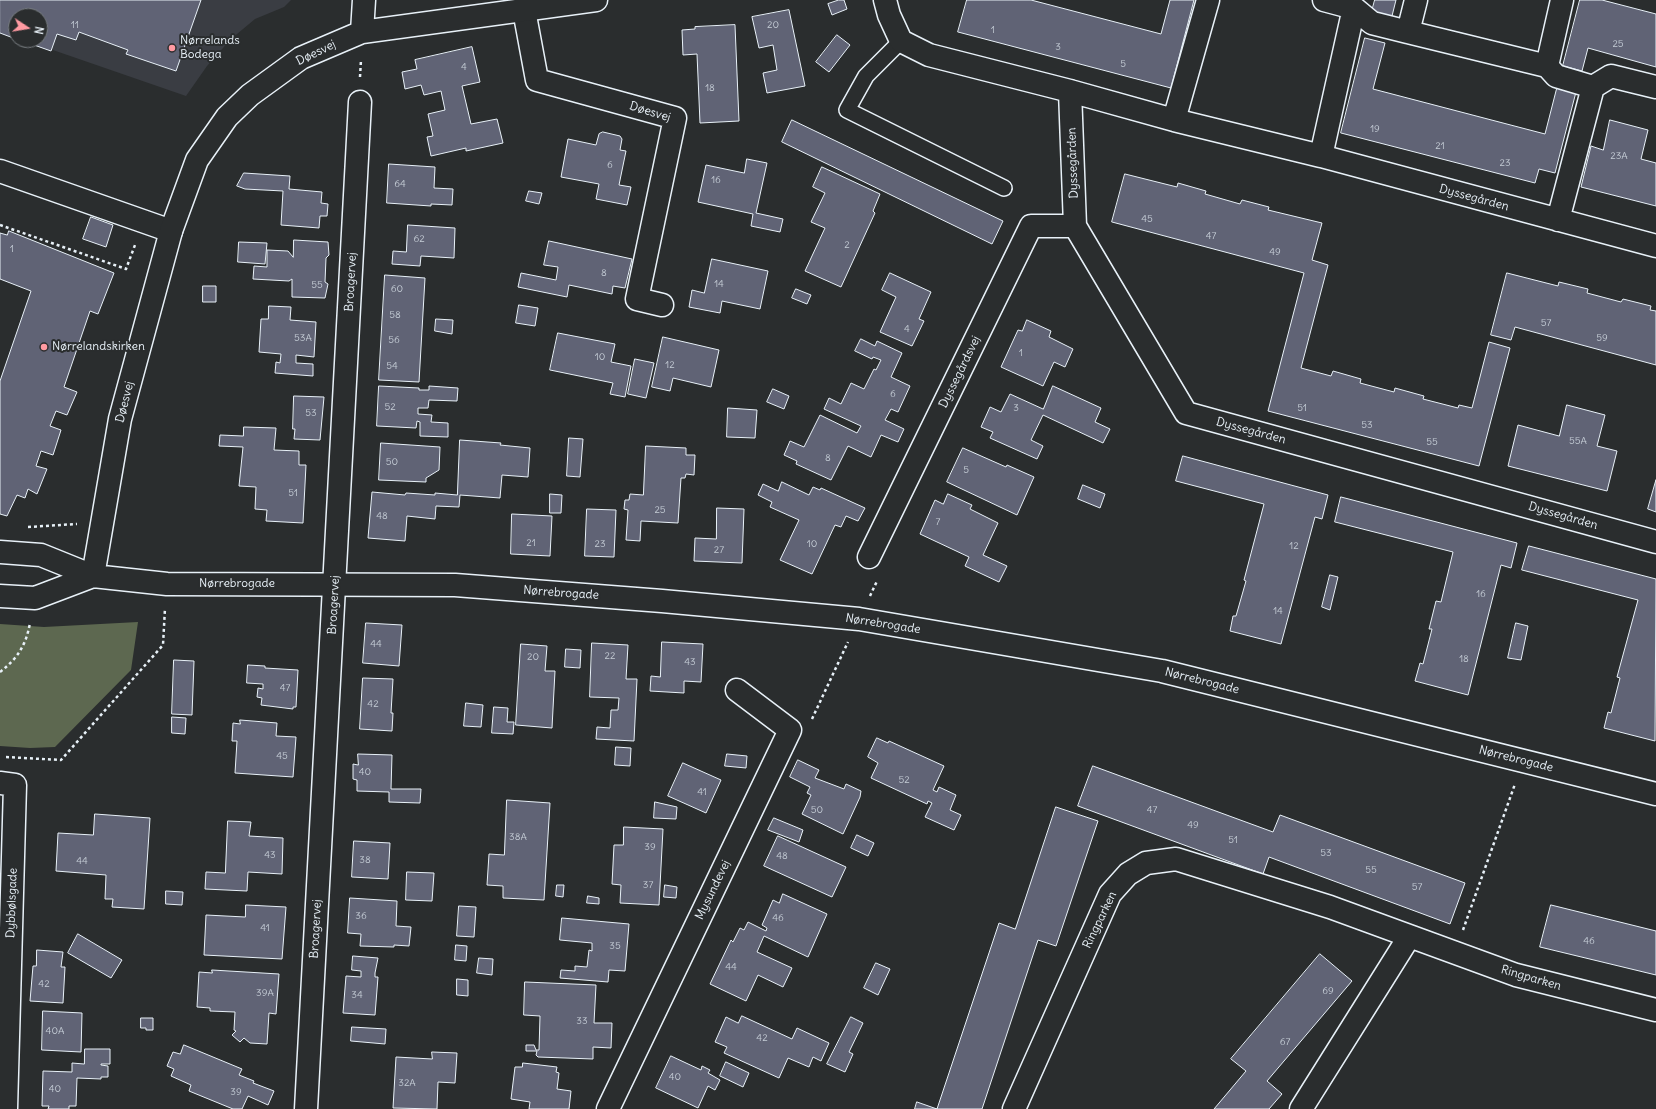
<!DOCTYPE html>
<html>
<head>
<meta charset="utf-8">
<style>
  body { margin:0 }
  #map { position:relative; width:1656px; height:1109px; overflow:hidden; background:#2a2d2e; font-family:Delius,sans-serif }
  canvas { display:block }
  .north { position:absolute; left:8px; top:8px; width:40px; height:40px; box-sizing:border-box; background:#2a2d2e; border:1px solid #767b7f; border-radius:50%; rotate:102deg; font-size:11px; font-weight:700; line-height:16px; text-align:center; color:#e8f1f8 }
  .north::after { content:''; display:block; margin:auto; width:14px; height:18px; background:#ff9aa2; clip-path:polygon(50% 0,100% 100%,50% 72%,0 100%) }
</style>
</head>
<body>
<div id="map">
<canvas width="1656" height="1109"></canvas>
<div class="north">N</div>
</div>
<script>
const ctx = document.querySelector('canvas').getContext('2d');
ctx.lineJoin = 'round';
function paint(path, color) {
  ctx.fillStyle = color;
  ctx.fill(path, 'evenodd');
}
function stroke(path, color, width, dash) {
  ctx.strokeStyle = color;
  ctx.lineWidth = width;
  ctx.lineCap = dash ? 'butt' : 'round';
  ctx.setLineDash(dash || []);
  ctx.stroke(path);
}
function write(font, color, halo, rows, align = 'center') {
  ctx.font = font + ' Delius,sans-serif';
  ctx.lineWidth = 4;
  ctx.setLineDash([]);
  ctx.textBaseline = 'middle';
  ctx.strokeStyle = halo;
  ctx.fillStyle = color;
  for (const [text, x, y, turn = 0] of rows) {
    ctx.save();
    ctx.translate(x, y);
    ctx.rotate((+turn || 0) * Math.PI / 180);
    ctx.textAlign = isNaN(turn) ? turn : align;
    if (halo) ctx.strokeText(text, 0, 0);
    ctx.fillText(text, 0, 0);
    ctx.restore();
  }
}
const built = new Path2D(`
  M0 0H291L284 7 255 19 231 39 207 66 186 96 24 40H40V16H16Z`);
const green = new Path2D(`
  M138 622 131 670 55 747 30 748 0 746V624L44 627Z`);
const building = new Path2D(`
  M0 0H201L176 71 126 54 128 50 79 32 76 40 57 34 51 51 20 40H40V16H16V39L0 33Z
  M839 0H844L847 9 832 15 828 4Z
  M967 0H1031L1161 34 1170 0H1194L1171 88 958 32Z
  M1375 0H1396L1391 20 1371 15Z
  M1580 0H1602L1656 14V67L1588 48 1582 71 1563 66Z
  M789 10 805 86 767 93 763 73 777 70 773 45 759 48 752 17Z
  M735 25 739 121 700 123 697 54 683 55 682 30 695 29V27Z
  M837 35 850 45 829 72 816 62Z
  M1365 38 1385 43 1373 89 1545 134 1557 87 1576 92 1555 173 1539 169 1535 183 1341 133Z
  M472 47 480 82 462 86 471 124 497 119 503 143 466 151V148L431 156 427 137 433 136 428 114 445 110 441 91 424 95 421 85 405 89 402 72 417 69 415 60Z
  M792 120 1003 221 992 244 782 142Z
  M1610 120 1648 130 1641 159 1656 163V206L1581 187 1591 146 1603 150Z
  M603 132 620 136 622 139 620 150 626 151 619 185 631 187 627 205 596 199 599 184 561 177 568 139 596 145 599 134Z
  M747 159 767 163 756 213 783 219 780 232 751 226 753 214 698 202 706 165 744 173Z
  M389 164 435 167 434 188 453 189 452 205 431 204V206L387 203Z
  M822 167 880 194 873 211 875 213 841 287 805 271 825 228 811 222 825 193 813 187Z
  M244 173 290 176 289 189 322 192 321 203 328 204 327 216H320L319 228 281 225 283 191 245 189 237 186Z
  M1125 174 1177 187 1178 183 1206 191 1205 194 1240 204 1242 200 1269 207 1268 210 1322 223 1312 260 1328 265 1301 368 1331 376 1333 371 1361 379 1360 383 1394 392 1395 388 1424 396 1423 399 1458 408 1459 405 1472 408 1489 342 1510 348 1479 466 1268 411 1304 273 1112 222Z
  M529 191 542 193 539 204 526 201Z
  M91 217 113 225 106 247 83 239Z
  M408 225 455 228 454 258 421 256 420 266 392 264 393 251 406 252Z
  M9 231 114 273 98 314 90 311 64 387 77 392 67 415 56 411 50 426 61 430 53 455 41 451 36 466 47 469 37 494 28 489 25 498 17 495 7 516 0 514V381L31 291 0 279V233L7 235Z
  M294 240 328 242 329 255 326 258 325 282 328 284 325 298 292 297V279L289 281 253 279 254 266 267 267V250L288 251 293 257Z
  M549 241 632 259 625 288 613 286 612 294 569 285 567 297 518 287 521 273 556 280 558 267 544 265Z
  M239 242 267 243 265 264 238 262Z
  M712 259 768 271 760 309 722 301 720 313 689 307 692 290 704 293Z
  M890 273 931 292 919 319 924 321 912 346 880 332 896 297 882 290Z
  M1507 273 1558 286 1559 282 1588 289 1587 293 1621 302 1623 299 1651 306 1650 310 1656 311V365L1515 327 1511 340 1491 335Z
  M385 275 425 278 419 382 379 380Z
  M203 286H216V302H203Z
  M796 289 811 295 807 304 792 298Z
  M519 305 538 308 535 326 516 323Z
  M269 306 291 307 290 320 316 322 314 357 296 355V363L313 364V376L275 373 276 362 280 363 281 354 259 352 261 319H268Z
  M436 319 453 320 452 334 435 331Z
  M1027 320 1051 331 1049 337 1073 349 1065 367 1054 362 1043 386 1001 367 1018 330 1022 331Z
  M558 333 615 344 611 362 631 366 625 397 610 394 613 383 550 370Z
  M663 337 719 350 711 387 673 378 670 391 652 387Z
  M861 339 875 346 877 341 902 353 891 377 910 386 898 412 891 409 885 420 904 429 898 442 881 435 871 457 848 446 831 480 796 464 797 461 784 455 790 441 804 447 820 415 857 433 861 426 824 409 829 398 841 404 851 383 864 389 874 369 876 370 881 360 873 357 872 359 855 351Z
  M635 359 654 363 646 398 628 394Z
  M379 386 419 388V390H429V386L458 388 457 401 429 400 428 408H418V414L432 415 431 422 448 423V437L420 436V422L417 421 416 428 377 426Z
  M1053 386 1101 408 1095 422 1110 429 1103 443 1043 415 1031 440 1043 446 1037 459 990 438 993 432 981 427 990 407 1001 412 1010 394 1043 409Z
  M773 389 789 396 784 409 767 402Z
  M294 396 324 397 320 440 294 439 295 429H293Z
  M1567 405 1605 415 1597 446 1617 451 1607 491 1508 466 1518 425 1559 436Z
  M728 408 757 410 755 438 727 437Z
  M244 427 276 428 274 450 299 451V465H306L303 523 266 521 267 510 255 509 256 487 239 486 243 447 219 446 220 435 243 436Z
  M569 438 583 439 580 477 567 476Z
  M460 440 501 443 500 445 530 448 528 477 502 475 500 498 460 495 459 507 436 506 435 519 407 516 405 541 368 538 372 492 405 495 406 493 435 495V493L457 495Z
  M381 443 440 447 439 470 426 478V482L379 480Z
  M646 446 686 448V455H695L694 475 686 474 685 478H681L678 523 641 521 640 541 626 540 628 510 624 509 625 500H629L630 494 643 495Z
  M963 448 1006 467 1007 465 1034 477 1017 515 947 482Z
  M1183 456 1328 495 1322 519 1315 517 1281 644 1230 631 1233 616H1236L1246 581 1244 580 1264 504 1176 481Z
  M1656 480V512L1648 509Z
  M782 482 809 495 813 487 820 490 821 488 865 508 858 521 846 516 841 527 835 525 812 574 780 560 799 520 770 507 772 502 758 495 763 484 778 491Z
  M1083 485 1105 494 1100 508 1078 499Z
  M550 494 562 495 561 513H550Z
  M948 494 972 505 970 509 998 523 983 555 1007 566 999 582 965 566 969 557 920 534 935 500 943 504Z
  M1341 497 1517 543 1511 568 1501 565 1468 695 1415 681 1420 663 1423 664 1432 629H1429L1436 601 1441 602 1453 552 1335 522Z
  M717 508 744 509 742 563 694 561 695 538 716 539Z
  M587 509 616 510 614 557 585 556Z
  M512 514 552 516 550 556 511 554Z
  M1529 546 1656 579 1655 741 1604 728 1608 712 1611 713 1620 678 1617 677 1638 600 1522 570Z
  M1330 575 1338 577 1330 610 1322 607Z
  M366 623 402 625 399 666 363 663Z
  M1516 623 1528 626 1521 660 1508 658Z
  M662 642 703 644 701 682 684 681V693L650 691 651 676 660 677Z
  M592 643 628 645 626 679H637L634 741 596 739 597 727 610 728 611 710H618L619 698 590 697Z
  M521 644 547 646 545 671H555L552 728 516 725Z
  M566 649 581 650 580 668 565 667Z
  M174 660 194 661 192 715 172 714Z
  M248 665 265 666V668L298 670 296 707H293V709L261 705 262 698 257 697 258 688 263 689V684L247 683Z
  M363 678 393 679 391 713H393L392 731 360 729Z
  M466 703 483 705 481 727 464 726Z
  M494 707 508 708 507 722H514L513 734 492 733Z
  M172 717 186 718 185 734 172 733Z
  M240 720 277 723 276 736 296 737 293 777 235 773 237 741H232L233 723 240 724Z
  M877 738 888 743 889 741 944 766 933 790 937 792 939 787 956 795 950 810 961 815 954 830 925 817 932 803 928 801 927 804 871 778 878 763 868 757Z
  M616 747 631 748 630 766 615 765Z
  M358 754 392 755 391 789H421L420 803 389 802V792L357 791V780L353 779V764L358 765Z
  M727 754 747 756 746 768 725 766Z
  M798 760 819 770 815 778 844 789 846 784 861 791 860 797 843 834 802 814 811 795 807 793 810 787 790 777Z
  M683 763 721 780 706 813 668 796Z
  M1093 766 1273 832 1280 815 1465 883 1450 924 1269 857 1263 874 1078 806Z
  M507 800 550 803 544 900 503 898V886L487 885 489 854 504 855Z
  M655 802 677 807 676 819 654 818Z
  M1056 807 1098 821 1056 946 1038 940 982 1109H937L999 923 1015 929Z
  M95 814 150 818 144 909 112 907 113 899H105L106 875 56 871 58 833 93 835Z
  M774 818 803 830 799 842 768 830Z
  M228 821 251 822 249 836 283 838 282 874 248 872 247 891 205 889 206 872 225 873Z
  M624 827 663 829 659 905 620 903 621 885 612 884 614 845H623Z
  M857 835 874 843 868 856 851 848Z
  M778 836 846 867 832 897 764 866Z
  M354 841 390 843 388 879 352 877Z
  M407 872 434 873 432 901 406 900Z
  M557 885H564L563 897 556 896Z
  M665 885 677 887 676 898 664 897Z
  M166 891 183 892 182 905 166 904Z
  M783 894 827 914 808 957 764 936 757 952 792 968 783 987 758 975 746 1001 710 984 731 940 733 942 740 928 744 930 748 922 766 931 767 928 762 925 773 900 779 903Z
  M588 896 599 898V904L587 903Z
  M350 898 397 901 396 926 411 927 409 946 394 945V947L360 946 361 934 348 933Z
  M246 905 286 907 282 959 204 955 206 915 245 917Z
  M1551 905 1656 931V975L1540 947Z
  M459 906 476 907 474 937 457 936Z
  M562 918 629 924 625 971 609 970 608 982 560 978 561 970 575 971V966L587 967 589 950 592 951V943L560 940Z
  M78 934 122 960 111 978 68 953Z
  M456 945 467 946 466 961 455 960Z
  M37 950 63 952 61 967H65L63 1003 30 1001 33 966H36Z
  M1320 954 1352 981 1267 1081 1282 1094 1269 1109H1214L1246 1071 1231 1059Z
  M353 956 378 958 375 973V977H378L375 1015 343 1013 346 976 361 977V971L352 970Z
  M479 958 493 959 492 975 477 973Z
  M876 963 890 969 878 995 864 988Z
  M212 970 279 974 276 1014 269 1013 267 1044 250 1043 244 1038 240 1042 232 1035 236 1031 234 1030 235 1012 210 1011V1008L197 1007 199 972 212 973Z
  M457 979 468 980V996L457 995Z
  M525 982 596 985 594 1023H612L611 1048 593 1047V1059L538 1057 536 1055 537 1051H526V1045H534L536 1050H539L540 1016 524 1015Z
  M43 1011 82 1013 81 1052 42 1050Z
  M742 1016 792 1039 797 1028 829 1043 821 1061 813 1057 809 1067 788 1058 779 1078 724 1053 727 1047 715 1042 726 1017 738 1023Z
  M851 1017 863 1023 849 1052 853 1054 845 1072 827 1064Z
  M141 1018H153V1030H146V1028H141Z
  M352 1027 386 1029 385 1044 351 1041Z
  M184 1045 242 1069 239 1075 254 1081 253 1083 274 1091 268 1105 248 1096 242 1109H233L189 1091 191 1085 171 1076 174 1069 167 1066 173 1052 180 1054Z
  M85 1049H110V1064H101V1065L108 1066V1077H101V1079L77 1078 76 1106H69V1109H48L49 1106H42L43 1071 72 1072V1063L84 1064Z
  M432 1052 457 1053 455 1083 438 1082 437 1109 393 1108 396 1057 432 1059Z
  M671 1056 701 1070 702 1066 710 1070 708 1073 720 1080 715 1090 708 1086 698 1108 656 1088Z
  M726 1062 749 1073 743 1087 720 1076Z
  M523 1063 557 1067 556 1072 559 1073 557 1089 571 1091 569 1109H529L530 1102 511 1099 515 1067H522Z
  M917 1102 937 1109H915Z`);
const path = new Path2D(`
  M360 77 361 60
  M0 225 126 269 135 245
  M28 527 77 524
  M870 596 877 581
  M0 672C18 658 26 645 30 623
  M812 719 848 642
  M6 757 61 760 163 645 165 608
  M1463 930 1515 784`);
const lane = new Path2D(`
  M901 41 866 76 847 110 1004 188`);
const street = new Path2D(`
  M885 0 889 15 901 41 929 55 1070 91 1174 120 1321 156 1656 246
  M1416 0 1408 32 1547 66 1556 76 1593 87
  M1354 8 1372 23 1408 32
  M524 10 537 80 675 118 637 299 662 305
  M1547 66 1562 0
  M1070 91 1075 226 1186 413 1656 542
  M1174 120 1208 0
  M1321 156 1354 8 1324 0
  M0 171 171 231
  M1558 220 1593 87 1611 76 1656 87
  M869 557 1031 226H1075
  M0 783 15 785 6 1109
  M306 1109 360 102
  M608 1109 790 730 737 690
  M1014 1109 1110 894 1128 874 1146 863 1176 859 1330 907 1516 975 1656 1010
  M1301 1109 1409 937`);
const secondary = new Path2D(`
  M362 32 364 0
  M0 552 41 555 93 576 167 584 455 585 662 601 859 619 1162 671 1656 794
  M93 576 120 419 171 231 197 160 227 117 250 95 301 58 362 32 596 0
  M0 596 35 598 93 576`);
const markers = [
  [172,48,4,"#ff9aa2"],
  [44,347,4,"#ff9aa2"]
];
const numberNames = [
  ["11",75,25],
  ["20",773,25],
  ["1",993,30],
  ["25",1618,44],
  ["3",1058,47],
  ["5",1123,64],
  ["4",464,67],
  ["18",710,88],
  ["19",1375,129],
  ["21",1440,146],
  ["23A",1619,156],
  ["23",1505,163],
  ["6",610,165],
  ["16",716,180],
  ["64",400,184],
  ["45",1147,219],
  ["47",1211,236],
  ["62",419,239],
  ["2",847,245],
  ["1",12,249],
  ["49",1275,252],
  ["8",604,273],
  ["14",719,284],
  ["55",317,285],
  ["60",397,289],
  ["58",395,315],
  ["57",1546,323],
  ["4",907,329],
  ["53A",303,338],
  ["59",1602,338],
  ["56",394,340],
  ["1",1021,353],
  ["10",600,357],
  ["12",670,365],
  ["54",392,366],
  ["6",893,394],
  ["52",390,407],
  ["3",1016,408],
  ["51",1302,408],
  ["53",311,413],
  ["53",1367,425],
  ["55A",1578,441],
  ["55",1432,442],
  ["8",828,458],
  ["50",392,462],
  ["5",966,470],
  ["51",293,493],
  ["25",660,510],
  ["48",382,516],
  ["7",938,522],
  ["21",531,543],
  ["23",600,544],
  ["10",812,544],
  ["12",1294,546],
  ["27",719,550],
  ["16",1481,594],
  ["14",1278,611],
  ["44",376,644],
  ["22",610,656],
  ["20",533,657],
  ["18",1464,659],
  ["43",690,662],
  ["47",285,688],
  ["42",373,704],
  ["45",282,756],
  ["40",365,772],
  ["52",904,780],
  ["41",702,792],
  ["50",817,810],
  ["47",1152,810],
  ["49",1193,825],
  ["38A",518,837],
  ["51",1233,840],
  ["39",650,847],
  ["53",1326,853],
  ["43",270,855],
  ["48",782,856],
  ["38",365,860],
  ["44",82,861],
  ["55",1371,870],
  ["37",648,885],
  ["57",1417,887],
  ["36",361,916],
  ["46",778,918],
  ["41",265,928],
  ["46",1589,941],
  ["35",615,946],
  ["44",731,967],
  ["42",44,984],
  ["69",1328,991],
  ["39A",265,993],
  ["34",357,995],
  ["33",582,1021],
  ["40A",55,1031],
  ["42",762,1038],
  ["67",1285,1042],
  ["40",675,1077],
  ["32A",407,1083],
  ["40",55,1089],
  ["39",236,1092]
];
const poiNames = [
  ["Nørrelands",180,41],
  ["Bodega",180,55],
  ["Nørrelandskirken",52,347]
];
const streetNames = [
  ["Døesvej",316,53,-26],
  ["Døesvej",650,112,17],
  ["Dyssegården",1073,163,-92],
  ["Dyssegården",1474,198,15],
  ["Broagervej",351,282,-87],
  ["Dyssegårdsvej",960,372,-64],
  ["Døesvej",125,402,-76],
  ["Dyssegården",1251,431,15],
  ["Dyssegården",1563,516,16],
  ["Nørrebrogade",237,584],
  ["Nørrebrogade",561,593,4],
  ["Broagervej",334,605,-87],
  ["Nørrebrogade",883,624,9],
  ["Nørrebrogade",1202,681,14],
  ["Nørrebrogade",1516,759,14],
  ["Mysundevej",713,890,-64],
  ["Dybbølsgade",12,903,-88],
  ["Ringparken",1100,920,-64],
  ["Broagervej",316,929,-87],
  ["Ringparken",1531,978,16]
];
paint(built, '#3a3d43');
paint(green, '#5d6850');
paint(building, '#606375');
stroke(building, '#e8f1f8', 1);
stroke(lane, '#e8f1f8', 18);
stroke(street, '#e8f1f8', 25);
stroke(secondary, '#e8f1f8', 25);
stroke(path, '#e8f1f8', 2.5, [3, 3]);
stroke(lane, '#2a2d2e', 15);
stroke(street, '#2a2d2e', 22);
stroke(secondary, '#2a2d2e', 22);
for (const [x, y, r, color] of markers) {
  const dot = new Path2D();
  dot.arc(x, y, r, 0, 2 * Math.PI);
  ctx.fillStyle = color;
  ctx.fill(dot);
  stroke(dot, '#2a2d2e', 1.5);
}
write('10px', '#c6ced7', null, numberNames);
write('12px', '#e8f1f8', '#2a2d2e', poiNames, 'left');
write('12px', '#e8f1f8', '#2a2d2e', streetNames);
</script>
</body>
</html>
